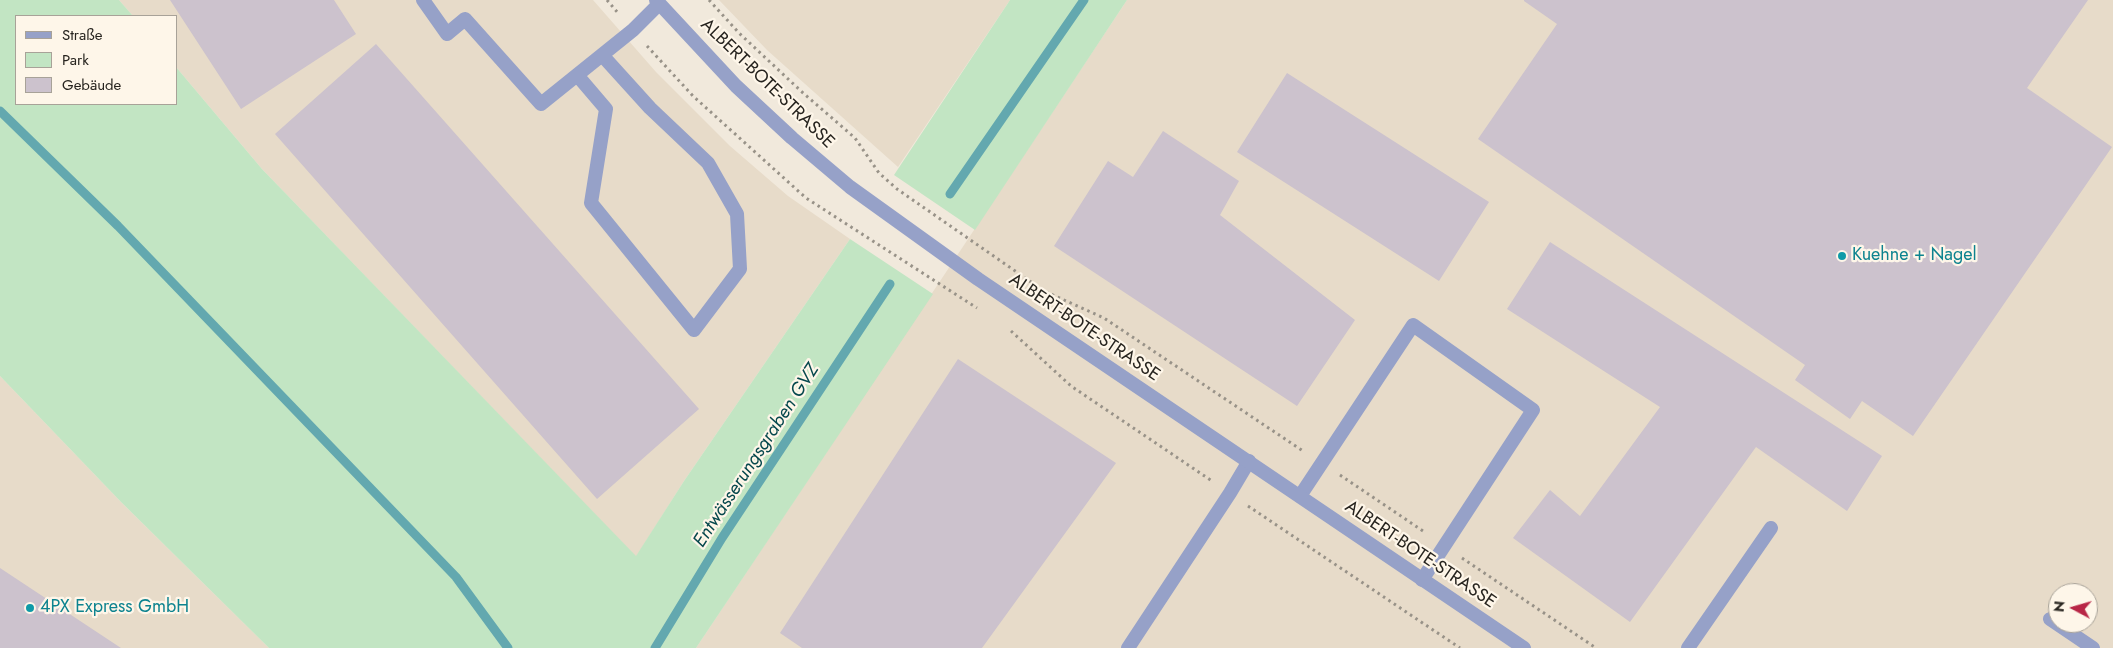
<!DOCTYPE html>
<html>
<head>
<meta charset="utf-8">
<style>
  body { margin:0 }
  #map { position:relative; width:2113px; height:648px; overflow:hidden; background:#f1e9dc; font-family:Jost,sans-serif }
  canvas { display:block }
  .legend { position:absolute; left:15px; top:15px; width:162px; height:90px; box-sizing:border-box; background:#fef6e9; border:1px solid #a8a298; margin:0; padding:6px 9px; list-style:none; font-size:15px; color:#27241f }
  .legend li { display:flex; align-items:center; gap:10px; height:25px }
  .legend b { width:25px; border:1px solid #a8a298 }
  .north { position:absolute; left:2048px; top:583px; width:50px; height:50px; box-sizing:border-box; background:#fef6e9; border:1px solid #a8a298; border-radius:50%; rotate:276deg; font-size:14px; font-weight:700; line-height:20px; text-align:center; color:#27241f }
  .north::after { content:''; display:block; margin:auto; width:18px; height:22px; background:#b82646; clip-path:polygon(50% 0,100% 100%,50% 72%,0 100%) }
</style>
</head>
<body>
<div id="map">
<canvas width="2113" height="648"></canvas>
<ul class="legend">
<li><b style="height:6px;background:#96a1c8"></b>Straße</li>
<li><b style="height:14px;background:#c2e5c3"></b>Park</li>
<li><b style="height:14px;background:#ccc2cd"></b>Gebäude</li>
</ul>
<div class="north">N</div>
</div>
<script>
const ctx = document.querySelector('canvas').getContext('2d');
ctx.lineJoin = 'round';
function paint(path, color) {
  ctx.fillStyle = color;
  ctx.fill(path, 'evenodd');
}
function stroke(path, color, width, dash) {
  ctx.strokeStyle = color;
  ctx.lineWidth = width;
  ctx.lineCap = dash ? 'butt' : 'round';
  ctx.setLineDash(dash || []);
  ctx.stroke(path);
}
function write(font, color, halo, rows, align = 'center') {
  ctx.font = font + ' Jost,sans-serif';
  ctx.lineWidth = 4.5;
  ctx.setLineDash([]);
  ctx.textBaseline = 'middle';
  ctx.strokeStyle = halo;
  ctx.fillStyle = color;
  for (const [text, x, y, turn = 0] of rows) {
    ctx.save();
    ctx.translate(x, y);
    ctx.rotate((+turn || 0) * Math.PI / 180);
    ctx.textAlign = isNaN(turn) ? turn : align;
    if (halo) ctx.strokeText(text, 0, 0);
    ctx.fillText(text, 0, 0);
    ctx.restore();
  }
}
const built = new Path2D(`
  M119 0H593L656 72 730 146 788 196 850 239 684 481 636 557 262 169 176 67V16H133Z
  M719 0H1010L898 167 767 50Z
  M1127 0H2113V648H696ZM2058 593H2088V623H2058Z
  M0 376 121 502 269 648H0Z`);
const green = new Path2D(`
  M0 0H119L133 16H16V104H176V67L262 169 636 556 684 481 850 239 933 294 696 648H269L121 502 0 376Z
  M1010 0H1127L975 230 894 175Z`);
const stream = new Path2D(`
  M0 111 118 226 456 577 508 648
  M950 194 1084 0
  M655 648 722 538 890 284`);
const building = new Path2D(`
  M170 0H334L356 34 241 109Z
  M1524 0H2088L2027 88 2112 147 1913 436 1862 401 1850 419 1795 380 1805 365 1478 139 1557 24 1524 1Z
  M376 44 699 409 597 499 275 134Z
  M1287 73 1489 202 1439 281 1237 152Z
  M1163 131 1239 181 1220 215 1355 320 1297 406 1054 246 1108 161 1133 177Z
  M1550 242 1882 456 1847 511 1756 447 1630 622 1513 538 1550 490 1580 516 1660 407 1507 309Z
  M958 359 1116 463 982 648H802L780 633Z
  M0 568 121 648H0Z`);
const path = new Path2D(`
  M607 0 618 13
  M709 0 739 33 802 92 855 138 879 173 897 189 1044 291 1104 318 1303 451
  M647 46 693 96 806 198 977 308
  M1011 331 1071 386 1212 481
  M1340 475 1426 533
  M1248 506 1460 648
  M1462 558 1596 648`);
const service = new Path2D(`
  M423 0 447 34 465 19 541 104 633 30 659 4
  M577 75 606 109 591 203 694 330 740 269 737 214 708 163 650 108 602 55
  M1300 496 1413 325 1533 410 1422 580
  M2050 619 2093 648
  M1128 648 1230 493 1249 461
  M1688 648 1771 528`);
const minor = new Path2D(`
  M656 0 736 86 792 138 850 187 978 279 1524 648`);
const markers = [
  [1842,256,5,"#0f9aa8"],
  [30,608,5,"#0f9aa8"]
];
const streetNames = [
  ["ALBERT-BOTE-STRASSE",767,84,44],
  ["ALBERT-BOTE-STRASSE",1084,328,34],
  ["ALBERT-BOTE-STRASSE",1420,555,34]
];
const cultureNames = [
  ["Kuehne + Nagel",1852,256],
  ["4PX Express GmbH",40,608]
];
const waterNames = [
  ["Entwässerungsgraben GVZ",757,456,-57]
];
paint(built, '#e7dbc9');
paint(green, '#c2e5c3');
stroke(stream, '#63a8af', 9);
paint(building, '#ccc2cd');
stroke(path, '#989288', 3, [2.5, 4]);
stroke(service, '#96a1c8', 14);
stroke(minor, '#96a1c8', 14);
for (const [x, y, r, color] of markers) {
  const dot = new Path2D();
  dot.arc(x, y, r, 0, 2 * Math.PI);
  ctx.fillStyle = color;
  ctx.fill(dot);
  stroke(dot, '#fef6e9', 2);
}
write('18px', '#27241f', '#fef6e9', streetNames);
write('18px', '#0d838f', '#fef6e9', cultureNames, 'left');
write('italic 19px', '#06484d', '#fef6e9', waterNames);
</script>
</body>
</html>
